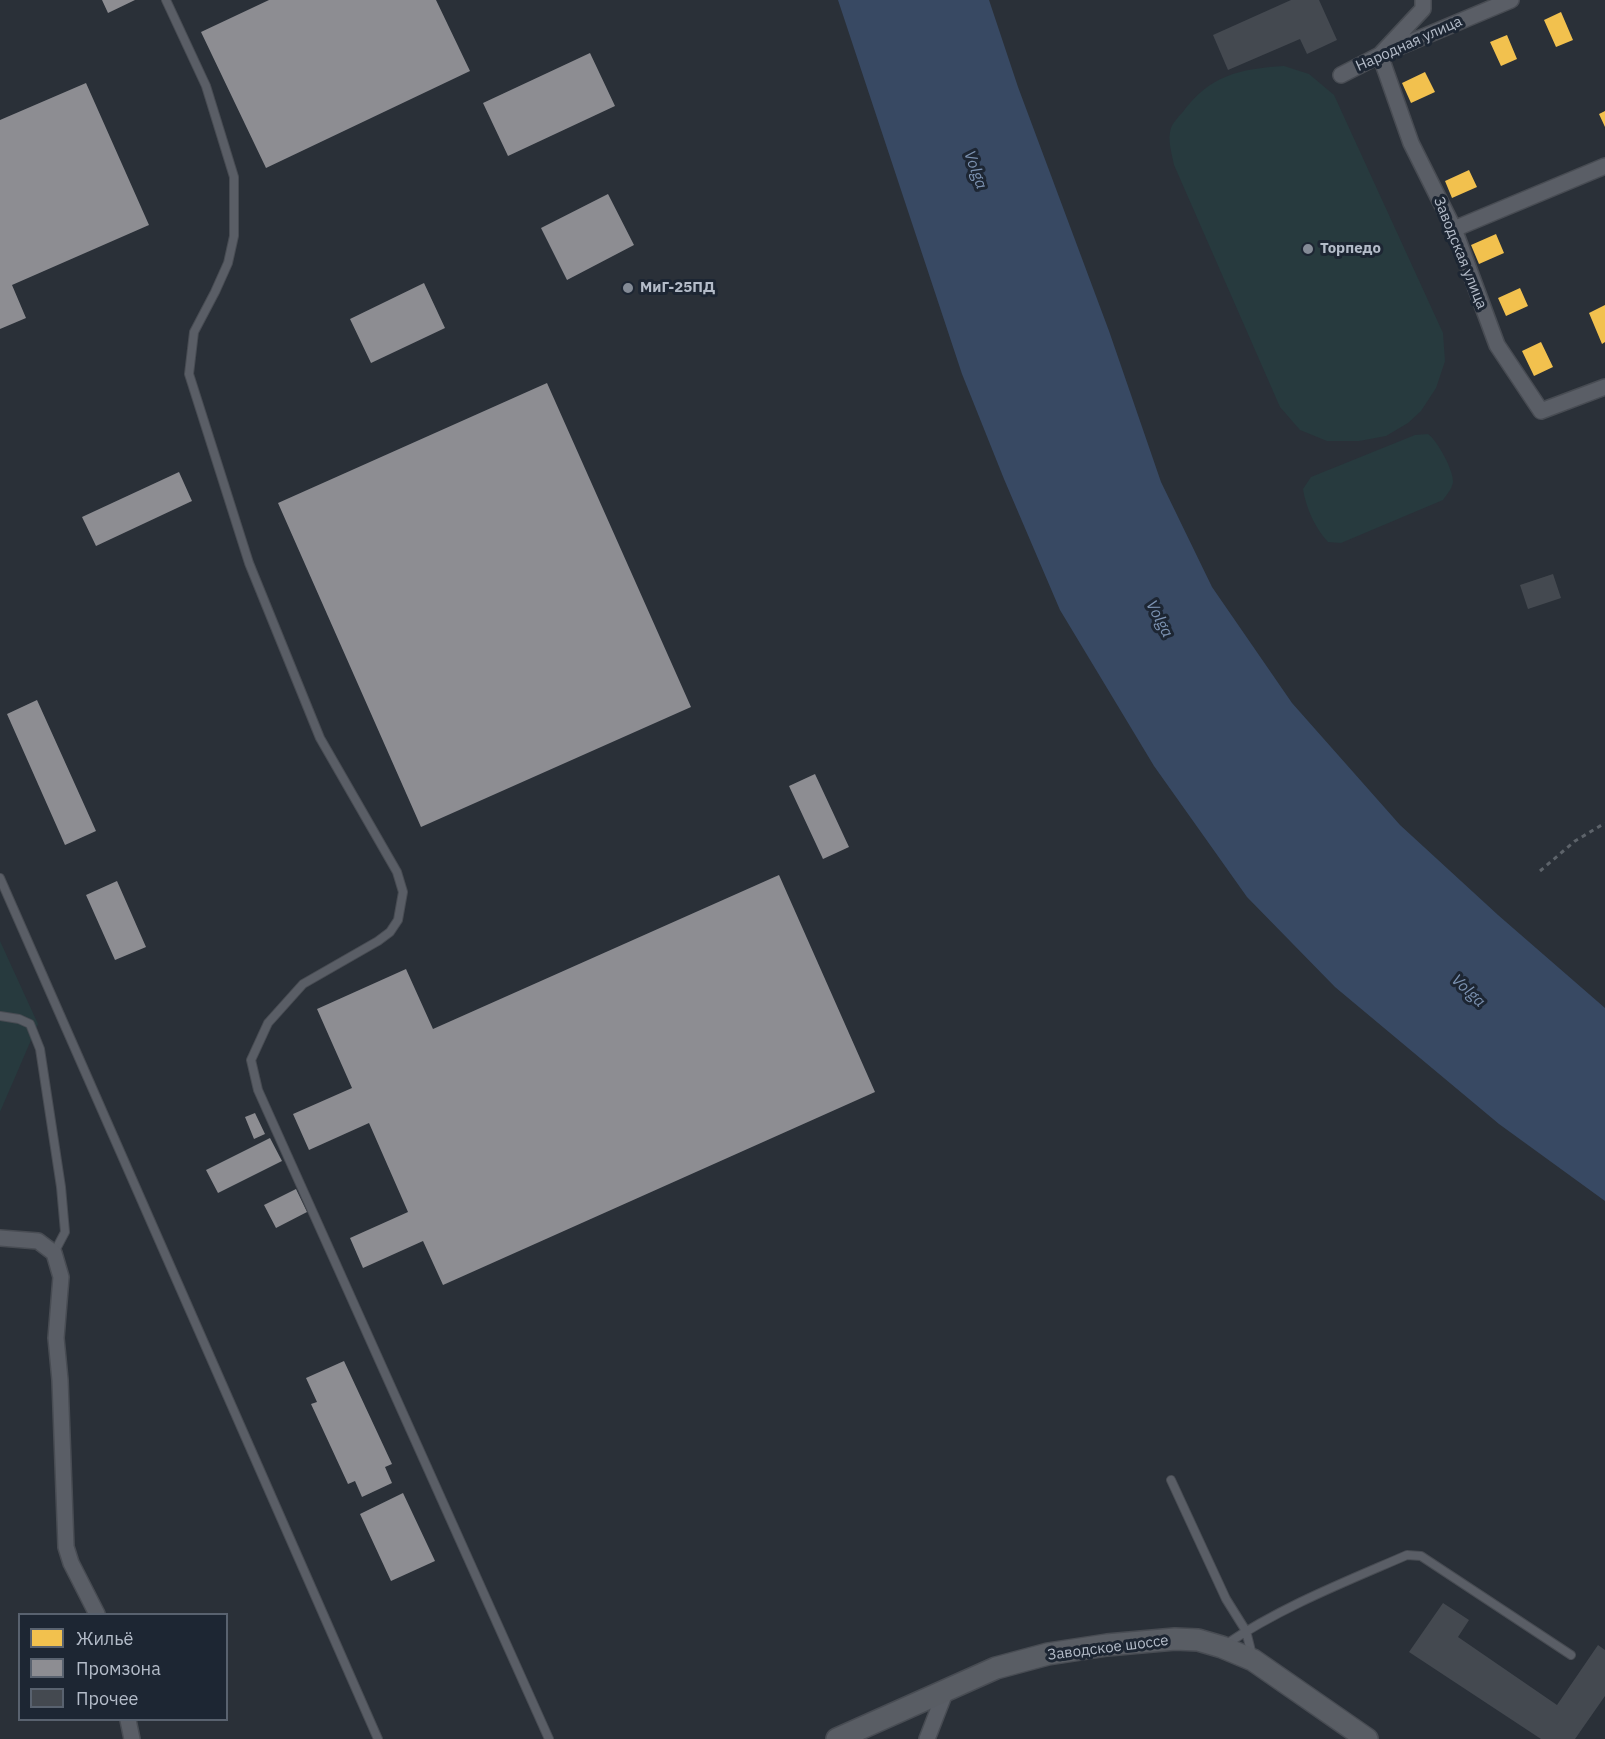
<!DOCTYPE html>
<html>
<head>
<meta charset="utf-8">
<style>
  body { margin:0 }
  #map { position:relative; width:1605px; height:1739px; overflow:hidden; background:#2a3038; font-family:"IBM Plex Sans",sans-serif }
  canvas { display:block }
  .legend { position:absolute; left:18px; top:1613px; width:210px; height:108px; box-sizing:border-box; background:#1d2633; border:2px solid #59626f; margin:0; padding:8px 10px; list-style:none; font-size:18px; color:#b4bcc9 }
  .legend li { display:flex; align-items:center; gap:12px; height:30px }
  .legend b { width:30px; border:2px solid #59626f }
</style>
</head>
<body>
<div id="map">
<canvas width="1605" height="1739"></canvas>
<ul class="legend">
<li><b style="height:16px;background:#f2c14e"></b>Жильё</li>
<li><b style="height:16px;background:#8d8d92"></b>Промзона</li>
<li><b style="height:16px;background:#444950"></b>Прочее</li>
</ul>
</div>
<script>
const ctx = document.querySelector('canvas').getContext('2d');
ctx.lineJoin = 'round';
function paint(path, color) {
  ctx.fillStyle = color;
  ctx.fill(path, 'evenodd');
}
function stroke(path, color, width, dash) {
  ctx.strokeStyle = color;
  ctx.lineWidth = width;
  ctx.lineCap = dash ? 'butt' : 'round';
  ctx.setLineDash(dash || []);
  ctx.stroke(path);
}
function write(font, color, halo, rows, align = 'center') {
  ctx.font = font + ' "IBM Plex Sans",sans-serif';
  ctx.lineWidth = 6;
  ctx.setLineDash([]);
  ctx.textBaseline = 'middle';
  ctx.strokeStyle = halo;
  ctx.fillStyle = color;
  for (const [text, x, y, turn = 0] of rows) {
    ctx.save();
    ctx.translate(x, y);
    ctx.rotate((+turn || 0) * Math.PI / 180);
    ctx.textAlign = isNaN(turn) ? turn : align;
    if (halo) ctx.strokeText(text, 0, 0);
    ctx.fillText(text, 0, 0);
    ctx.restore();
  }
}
const green = new Path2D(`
  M1284 66 1309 74 1334 95 1443 333 1445 361 1436 388 1421 411 1408 423 1386 436 1359 441H1327L1300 430 1280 407 1174 165C1172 154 1167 140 1171 128 1173 123 1178 117 1182 113 1210 75 1239 69 1284 66Z
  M1428 434C1437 440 1454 471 1453 482 1452 489 1447 494 1443 500L1341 543 1328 542C1315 528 1306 508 1303 489L1311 477 1415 435Z
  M0 941 38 1024 0 1112Z`);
const water = new Path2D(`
  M838 0H989L1018 87 1109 331 1161 482 1212 587 1292 703 1400 825 1498 915 1605 1008V1201L1499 1124 1335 987 1247 897 1154 766 1060 610 1004 479 962 374Z`);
const homes = new Path2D(`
  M1561 12 1573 40 1556 47 1544 20Z
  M1507 35 1517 59 1501 66 1490 42Z
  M1425 72 1435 92 1411 103 1402 83Z
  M1605 111V127L1599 114Z
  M1469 170 1477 187 1452 198 1445 181Z
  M1496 234 1504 253 1479 264 1471 245Z
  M1520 288 1528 306 1506 316 1498 298Z
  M1605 305V342L1602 344 1589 313Z
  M1541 342 1553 367 1534 376 1522 351Z`);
const industry = new Path2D(`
  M102 0H135L108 13Z
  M269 0H436L470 71 266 168 201 32Z
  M590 53 615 106 508 156 483 103Z
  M86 83 149 225 12 285 26 318 0 329V120Z
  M608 194 634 245 567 280 541 228Z
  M424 283 445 328 371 363 350 319Z
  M547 383 691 707 421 827 278 503Z
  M179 472 192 501 96 546 82 517Z
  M37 700 96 831 65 845 7 714Z
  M815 774 849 847 823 859 789 786Z
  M779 875 875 1092 443 1285 423 1241 363 1268 350 1238 408 1212 369 1123 309 1150 293 1114 352 1088 317 1009 406 969 433 1029Z
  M117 881 146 947 115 960 86 895Z
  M255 1113 265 1134 254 1139 245 1117Z
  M270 1138 282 1161 218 1193 206 1170Z
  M296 1189 307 1212 276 1228 264 1205Z
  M344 1361 392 1464 385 1467 392 1483 362 1497 355 1481 348 1484 311 1404 317 1402 306 1378Z
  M403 1493 435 1561 391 1581 360 1514Z`);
const building = new Path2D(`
  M1291 0H1319L1337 40 1307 54 1300 39 1228 70 1213 35Z
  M1553 574 1561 598 1528 609 1520 585Z
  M1443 1603 1469 1620 1458 1637 1557 1705 1598 1645 1605 1650V1696L1575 1739H1541L1409 1652Z`);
const path = new Path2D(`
  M1540 871 1575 841 1605 823`);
const lane = new Path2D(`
  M166 0 206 86 234 177V236L228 263 215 292 194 332 189 374 249 563 320 738 397 872 403 892 398 920 390 932 378 941 303 984 268 1023 251 1060 258 1090 549 1739
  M0 878 378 1739
  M0 1016 19 1019 30 1024 40 1049 61 1187 65 1232 54 1253
  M1171 1480 1226 1599 1246 1631 1252 1655
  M1225 1645C1281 1607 1345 1582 1407 1555L1421 1556 1571 1655`);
const street = new Path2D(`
  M1423 0V9L1380 55 1411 143 1454 229 1497 345 1541 411 1605 387
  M1341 75 1380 55 1511 0
  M1454 229 1605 166
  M0 1238 38 1241 54 1253 61 1277 56 1338 60 1380 66 1547 71 1563 97 1614
  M128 1720 132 1739
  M927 1739 946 1690`);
const secondary = new Path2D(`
  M837 1739 996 1668 1048 1654 1107 1645 1175 1639 1198 1640 1222 1647 1253 1660 1367 1739`);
const markers = [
  [1308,249,6,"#848b96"],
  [628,288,6,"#848b96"]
];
const streetNames = [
  ["Народная улица",1409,44,-24],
  ["Заводская улица",1460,253,68],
  ["Заводское шоссе",1108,1648,-7]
];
const poiNames = [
  ["Торпедо",1320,249],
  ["МиГ-25ПД",640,288]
];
const waterNames = [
  ["Volga",975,170,70],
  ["Volga",1159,619,62],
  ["Volga",1468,991,43]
];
paint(green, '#273a3e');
paint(water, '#384963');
paint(homes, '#f2c14e');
paint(industry, '#8d8d92');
paint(building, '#444950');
stroke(lane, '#484c53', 10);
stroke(street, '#484c53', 18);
stroke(secondary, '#484c53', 24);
stroke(path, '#5d636a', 3, [4.5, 4.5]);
stroke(lane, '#5a5e66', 8);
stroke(street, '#5a5e66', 15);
stroke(secondary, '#595d64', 21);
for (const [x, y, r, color] of markers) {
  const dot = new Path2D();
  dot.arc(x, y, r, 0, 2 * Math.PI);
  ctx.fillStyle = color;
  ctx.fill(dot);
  stroke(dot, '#1d2633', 2);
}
write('15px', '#b4bcc9', '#1d2633', streetNames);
write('bold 15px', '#b4bcc9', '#1d2633', poiNames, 'left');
write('italic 16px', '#7c92b1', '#1d2633', waterNames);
</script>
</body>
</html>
